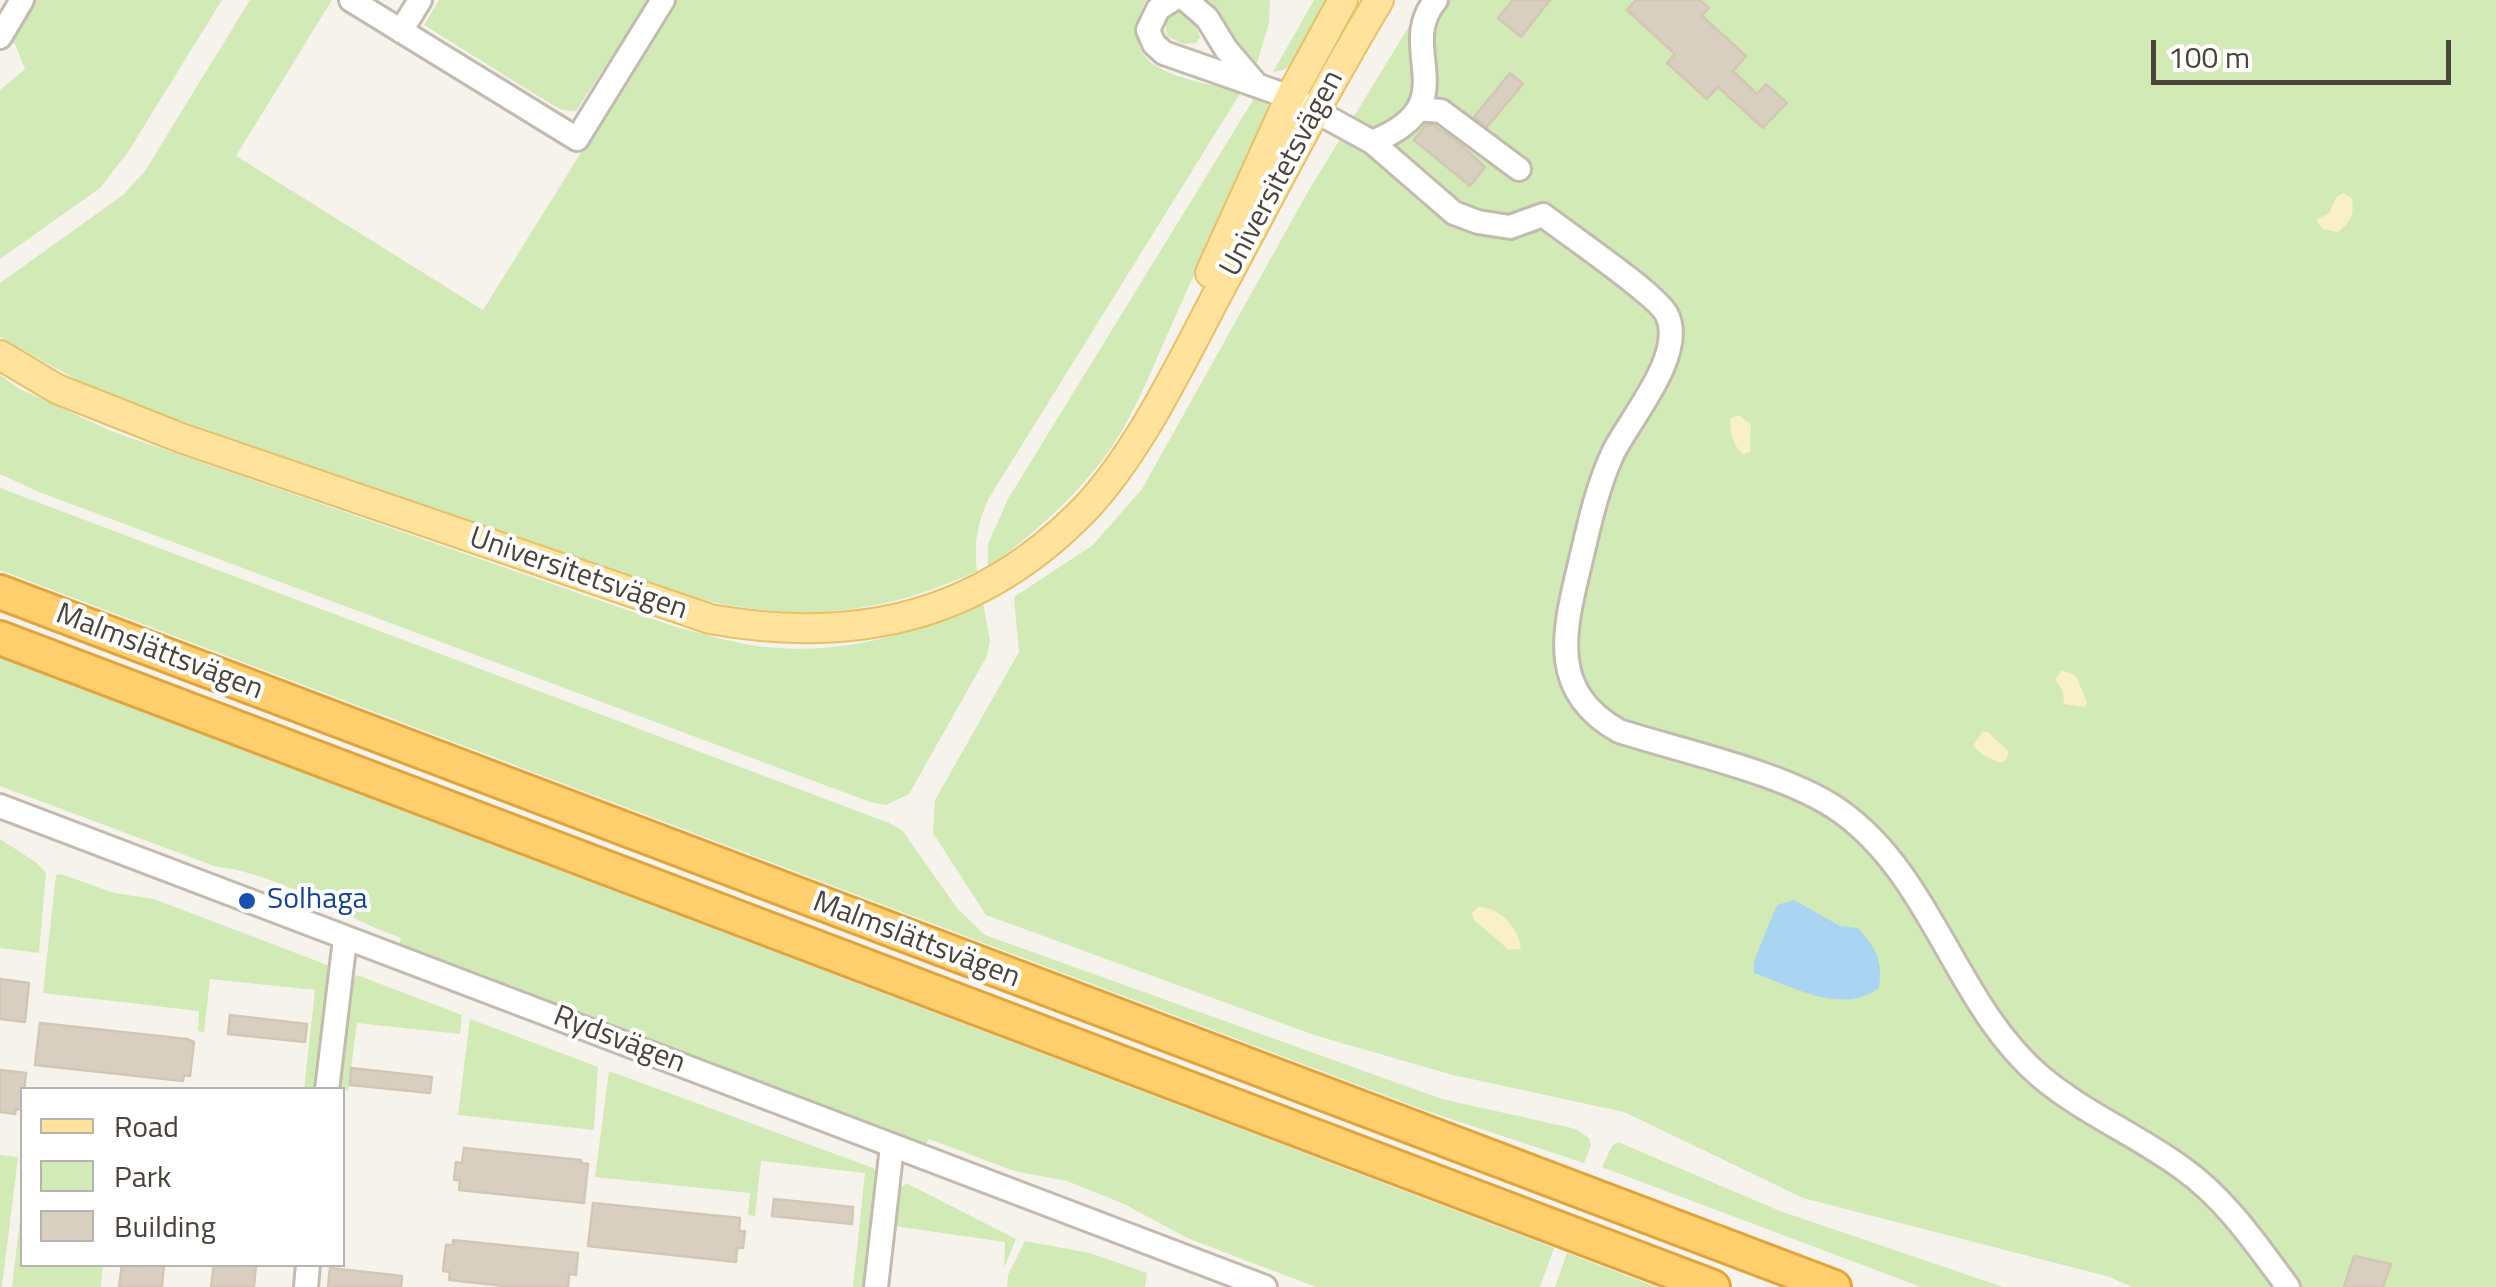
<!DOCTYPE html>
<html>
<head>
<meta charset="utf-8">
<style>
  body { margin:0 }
  #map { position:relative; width:2496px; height:1287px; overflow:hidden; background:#f6f3ec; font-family:"Titillium Web",sans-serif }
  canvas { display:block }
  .legend { position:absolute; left:20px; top:1087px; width:325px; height:180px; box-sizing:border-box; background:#fff; border:2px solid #b7b4b0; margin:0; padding:12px 18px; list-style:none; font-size:30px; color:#4b4439 }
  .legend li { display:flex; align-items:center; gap:20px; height:50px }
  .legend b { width:50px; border:2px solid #b7b4b0 }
  .scale { position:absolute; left:2151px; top:40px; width:300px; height:45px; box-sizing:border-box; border:5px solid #4b4439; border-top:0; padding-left:12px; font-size:30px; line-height:35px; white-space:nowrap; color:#4b4439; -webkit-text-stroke:8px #fff; paint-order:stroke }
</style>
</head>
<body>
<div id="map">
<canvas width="2496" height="1287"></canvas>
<ul class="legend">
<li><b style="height:12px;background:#ffe39c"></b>Road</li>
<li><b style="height:28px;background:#d2eab5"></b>Park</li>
<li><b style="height:28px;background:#d8cfc1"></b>Building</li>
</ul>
<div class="scale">100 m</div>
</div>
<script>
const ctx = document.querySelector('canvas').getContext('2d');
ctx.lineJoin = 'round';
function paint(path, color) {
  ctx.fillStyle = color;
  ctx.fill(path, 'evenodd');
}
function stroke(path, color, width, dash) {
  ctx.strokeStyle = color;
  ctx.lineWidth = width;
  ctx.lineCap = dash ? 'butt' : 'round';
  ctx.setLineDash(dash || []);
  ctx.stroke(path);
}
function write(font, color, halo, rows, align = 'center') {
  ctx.font = font + ' "Titillium Web",sans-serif';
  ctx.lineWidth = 8;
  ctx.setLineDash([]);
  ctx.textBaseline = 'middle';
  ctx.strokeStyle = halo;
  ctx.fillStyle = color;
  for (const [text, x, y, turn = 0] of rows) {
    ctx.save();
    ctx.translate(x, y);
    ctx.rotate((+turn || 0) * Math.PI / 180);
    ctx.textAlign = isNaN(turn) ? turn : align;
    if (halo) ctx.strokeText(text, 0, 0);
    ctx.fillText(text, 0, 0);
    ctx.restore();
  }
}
const green = new Path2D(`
  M35 0H222L128 152 100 188 0 259V90L25 69 15 44 11 41Z
  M250 0H332L236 156 483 310 676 0H1146C1110 74 1189 78 1241 92L989 498C977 524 974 542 977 571 875 618 791 623 683 595L124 401 86 385 0 337V283L123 195 145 171Z
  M439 0H649L576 111 562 110 546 101 424 25Z
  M1205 0H1270L1269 23 1256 66 1243 56Z
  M1314 0H1330C1317 24 1304 71 1273 72Z
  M1425 0H2496V1287H2132L2110 1277 1803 1198 1624 1112 1453 1075 1314 1035 986 915 933 833 935 800 1019 652 1014 597 1093 545 1142 489 1309 190Z
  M1179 12 1193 20 1200 37 1196 43 1183 44 1167 36 1165 21 1170 15Z
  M1255 97 1273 108C1237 178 1205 250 1173 322 1154 363 1138 407 1113 445 1080 493 1036 533 988 567V544L1008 499Z
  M0 375 18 388 111 431 676 627C701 633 726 641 751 645 832 658 911 636 983 602L990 641 987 656 909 794 886 805 870 802 39 492 0 474Z
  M0 488 889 823 902 830 957 908 985 935 1442 1099 1576 1129 1589 1138 1591 1145 1584 1163 1424 1110 0 570Z
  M0 658 1554 1248 1540 1287H1316L1187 1238 1124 1204 1067 1181 1014 1171 929 1139 926 1144 399 945 401 938C335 914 285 875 214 866L0 786Z
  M0 839 37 863 46 873 39 953 0 948Z
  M61 874 114 893 154 899 330 966 318 1089H304L315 990 210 979 204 1032 198 1031 199 1011 43 993 56 875Z
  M357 975 462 1015 460 1034 357 1023 348 1091 340 1089 353 979Z
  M470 1019 598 1067 594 1130 458 1115Z
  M609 1071 873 1168 878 1174 865 1287H853L865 1173 761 1161 755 1216 748 1215 750 1193 595 1177Z
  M1618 1142 1780 1211 2003 1287H1921L1602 1167 1612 1146Z
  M0 1155 18 1157 2 1287H0Z
  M906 1183 1016 1239 1004 1268 1005 1242 894 1226 898 1192Z
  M22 1202V1264L103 1265 101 1287H12Z
  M1025 1241 1090 1253 1147 1273 1145 1287H1007L1008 1275Z
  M1567 1253 1656 1287H1555Z`);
const sand = new Path2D(`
  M2343 193 2352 199C2355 214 2350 223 2338 232L2323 229 2316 220 2329 213 2336 198Z
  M1739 415 1751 425 1750 452 1743 454C1734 447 1728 430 1731 418Z
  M2062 670 2076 676 2087 702 2085 707 2064 704 2063 692 2055 679Z
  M1982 732H1988L2009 752 2006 760 2000 763 1983 755 1973 746Z
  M1478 907C1500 907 1519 928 1521 949L1509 950 1474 920 1472 913Z`);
const water = new Path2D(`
  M1794 900 1840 926 1858 928C1876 949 1883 960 1879 988 1842 1016 1792 986 1754 973V961L1777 905Z`);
const building = new Path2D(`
  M1513 0H1550L1521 37 1498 18Z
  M1636 0H1700L1709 8 1702 16 1746 56 1733 71 1757 94 1766 84 1787 103 1763 128 1718 87 1707 99 1667 63 1675 54 1627 10Z
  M1510 73 1523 84 1487 127 1474 117Z
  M1426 125H1433L1455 140 1485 167 1470 186 1414 140Z
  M0 979 29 983 25 1022 0 1019Z
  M230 1015 307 1024 305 1042 228 1034Z
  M40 1023 187 1039 194 1042 190 1076 184 1075 183 1081 35 1065Z
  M351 1068 432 1077 430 1093 350 1085Z
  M0 1070 26 1073 22 1110 16 1109 15 1114 0 1112Z
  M464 1148 581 1160V1163L588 1164 584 1203 459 1190 460 1180H454L456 1162 462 1163Z
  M774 1199 853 1207 852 1224 772 1216Z
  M593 1203 740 1218 739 1231H745L743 1248H737L736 1262 588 1246Z
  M453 1240 578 1253 576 1275 569 1274 568 1287H514L449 1280 450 1272 443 1271 446 1245H453Z
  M2354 1256 2391 1264 2383 1287H2344Z
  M122 1264H164L162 1287H119Z
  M214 1264H256L254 1287H211Z
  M330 1268 402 1276 401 1287H328Z`);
const minor = new Path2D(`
  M351 0 577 139 663 0
  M1172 0 1158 9 1148 30 1154 44 1164 53 1290 97 1372 142 1454 213 1478 222 1510 227 1543 215C1566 233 1658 295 1667 315 1686 355 1630 418 1613 453 1598 485 1590 521 1582 555 1566 624 1544 689 1619 731 1684 752 1786 773 1840 811 1933 877 1955 1004 2041 1077 2084 1113 2137 1135 2182 1168 2225 1198 2257 1245 2288 1287
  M1186 0 1207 18 1226 49 1255 83
  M401 31 420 0
  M0 37 22 0
  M1418 109 1441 111 1519 169
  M1372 142C1469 104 1394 49 1436 0
  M0 806 1265 1287
  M327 1090 345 939
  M306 1287 308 1264
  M876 1287 892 1146`);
const major = new Path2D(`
  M1210 273 1290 97 1343 0
  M0 355 57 389 181 438 710 619C854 645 979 618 1084 510 1138 454 1182 361 1219 291 1271 194 1322 95 1379 0`);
const highway = new Path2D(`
  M0 592 1834 1287
  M0 638 1713 1287`);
const markers = [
  [247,901,10,"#1a4fb4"]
];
const streetNames = [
  ["Universitetsvägen",1283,174,-62],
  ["Universitetsvägen",578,575,19],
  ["Malmslättsvägen",159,653,21],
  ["Malmslättsvägen",916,941,21],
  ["Rydsvägen",619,1041,21]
];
const transitNames = [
  ["Solhaga",267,901]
];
paint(green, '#d2eab5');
paint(sand, '#f9efc9');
paint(water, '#a9d4f2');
paint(building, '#d8cfc1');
stroke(building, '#d3c7b4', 2.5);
stroke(minor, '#c2bbae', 28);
stroke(major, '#e6c16a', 32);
stroke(highway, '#e0a43c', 38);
stroke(minor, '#fff', 22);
stroke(major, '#ffe39c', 28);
stroke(highway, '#ffcf6e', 32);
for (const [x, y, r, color] of markers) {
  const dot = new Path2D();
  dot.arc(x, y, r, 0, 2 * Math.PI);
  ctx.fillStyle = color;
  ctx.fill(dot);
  stroke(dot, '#fff', 4);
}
write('30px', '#4b4439', '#fff', streetNames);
write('30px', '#164399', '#fff', transitNames, 'left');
</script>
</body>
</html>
